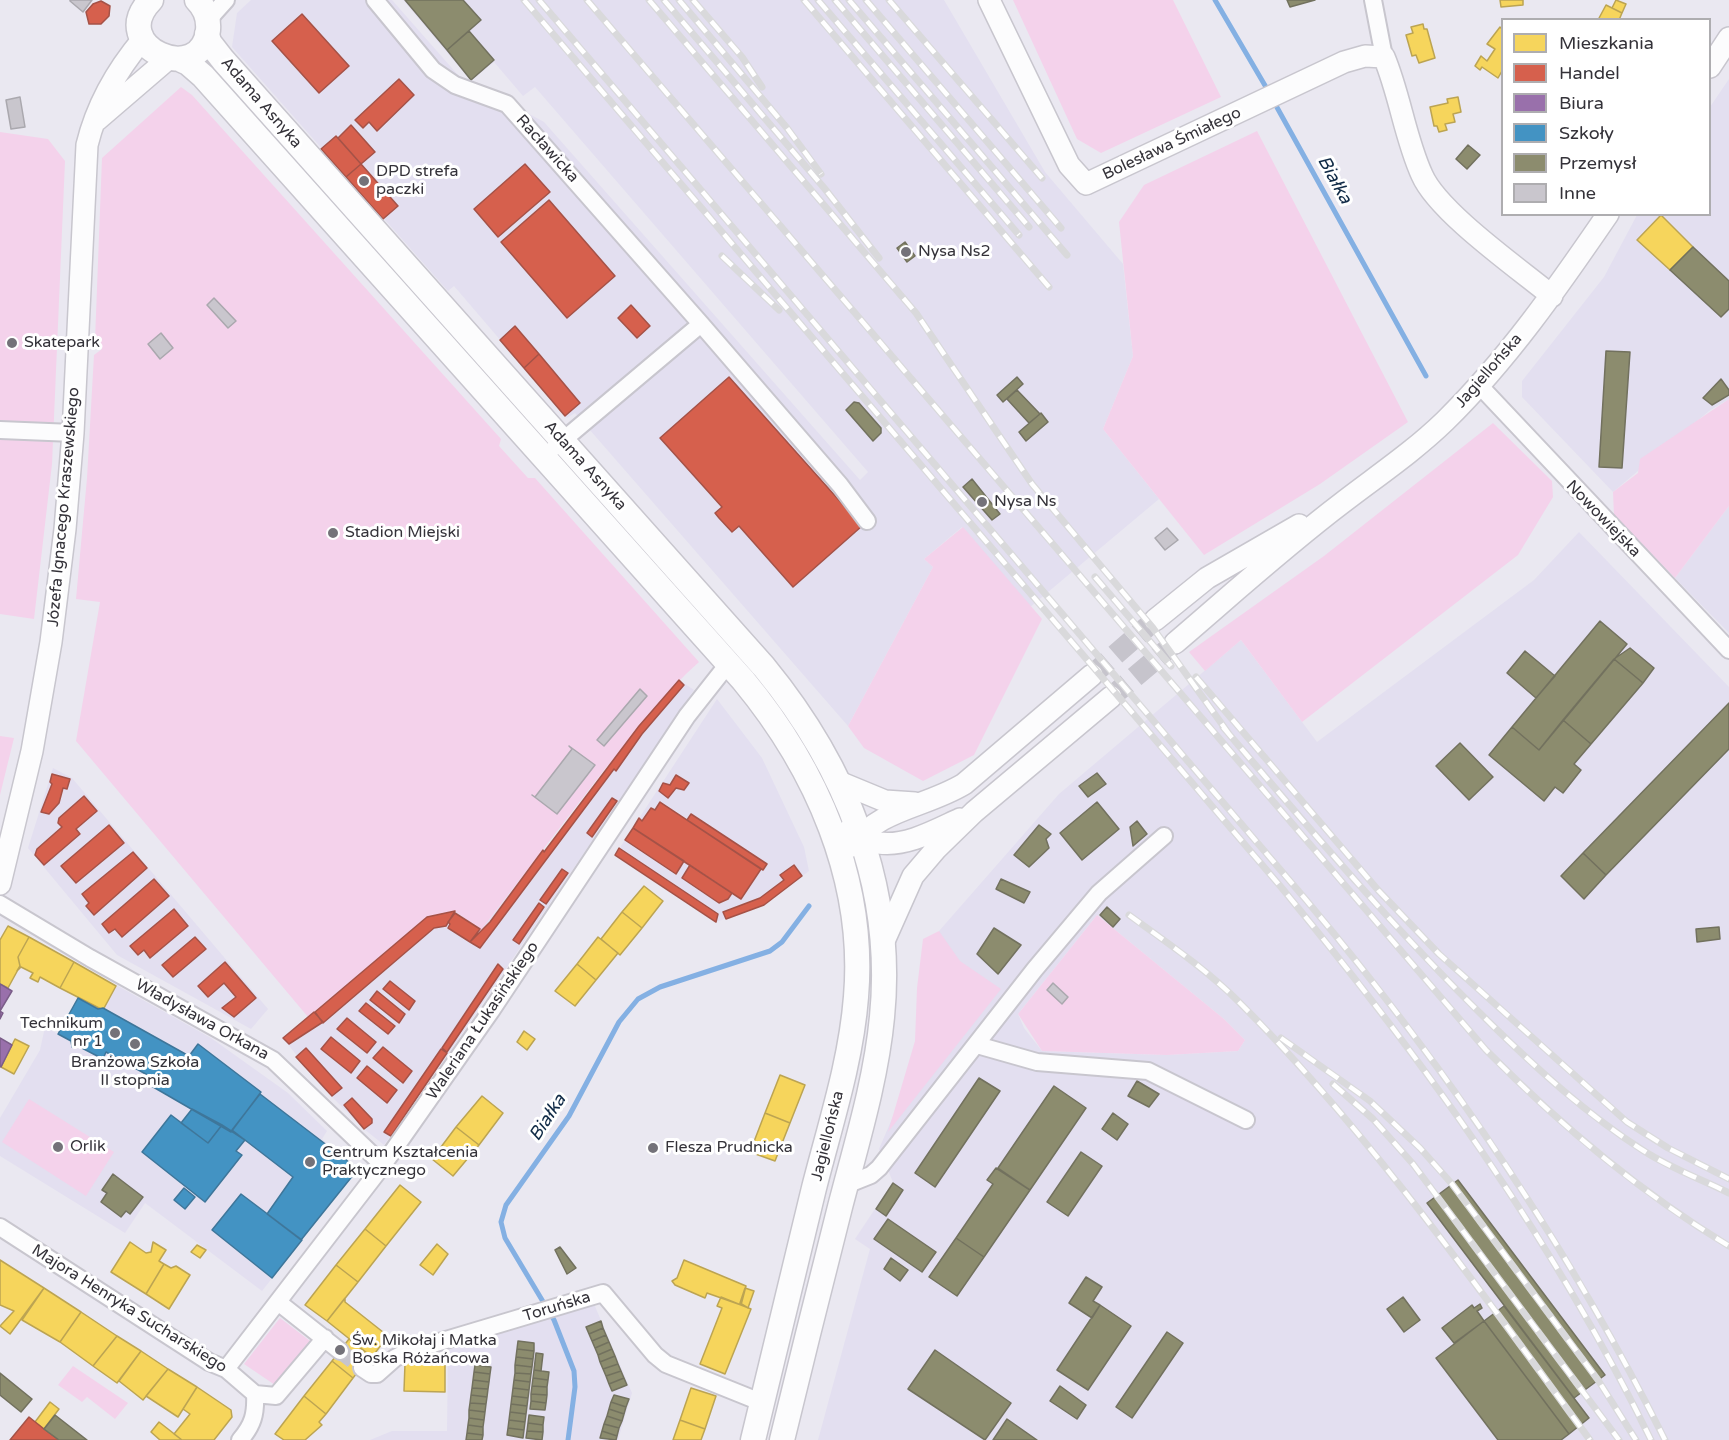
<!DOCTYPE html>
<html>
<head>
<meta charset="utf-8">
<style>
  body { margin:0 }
  #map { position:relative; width:1729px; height:1440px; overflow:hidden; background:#eae8f1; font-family:"Varela Round",sans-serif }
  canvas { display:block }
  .legend { position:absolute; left:1501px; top:18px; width:210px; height:198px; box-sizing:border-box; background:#fff; border:2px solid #aeadb0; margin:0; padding:8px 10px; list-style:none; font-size:18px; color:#343239 }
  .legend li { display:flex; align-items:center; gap:12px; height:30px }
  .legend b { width:30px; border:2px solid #aeadb0 }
</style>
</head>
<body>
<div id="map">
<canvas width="1729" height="1440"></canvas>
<ul class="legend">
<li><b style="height:16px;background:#f6d55c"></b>Mieszkania</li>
<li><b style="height:16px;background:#d6604d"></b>Handel</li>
<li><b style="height:16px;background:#9970ab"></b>Biura</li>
<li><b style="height:16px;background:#4393c3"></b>Szkoły</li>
<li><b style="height:16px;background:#8c8c6e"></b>Przemysł</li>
<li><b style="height:16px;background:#c9c6cd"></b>Inne</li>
</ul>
</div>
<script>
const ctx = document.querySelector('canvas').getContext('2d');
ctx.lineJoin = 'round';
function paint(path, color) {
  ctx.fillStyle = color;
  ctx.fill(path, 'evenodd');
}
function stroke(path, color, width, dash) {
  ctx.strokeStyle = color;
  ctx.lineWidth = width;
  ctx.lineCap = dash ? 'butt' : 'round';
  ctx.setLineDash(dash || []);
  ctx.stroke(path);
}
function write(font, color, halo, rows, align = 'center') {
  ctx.font = font + ' "Varela Round",sans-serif';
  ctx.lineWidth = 6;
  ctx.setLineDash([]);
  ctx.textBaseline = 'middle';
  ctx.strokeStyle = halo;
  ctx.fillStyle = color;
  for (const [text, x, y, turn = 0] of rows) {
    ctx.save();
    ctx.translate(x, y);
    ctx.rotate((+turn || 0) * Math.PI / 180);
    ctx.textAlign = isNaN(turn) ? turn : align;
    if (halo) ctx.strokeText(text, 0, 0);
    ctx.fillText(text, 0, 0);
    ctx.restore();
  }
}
const built = new Path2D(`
  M251 0H392L458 75 544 122 860 480 868 472 535 87 523 96 494 62 471 81 403 0H944L1045 172 1123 264 1133 356 1103 429 1159 499 1029 608 962 527 924 559 933 567 848 726 575 413 567 418 454 286 448 291 232 47 237 13Z
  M1729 79V399L1709 411 1613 492 1522 397V381L1604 277 1637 215 1710 214V107Z
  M1729 506V633L1675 578Z
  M1579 532 1729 687V1440H818L870 1249 855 1239 893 1182 879 1149 918 1058 939 931 1059 794 1241 640 1317 742 1534 580ZM1097 915 1224 1019 1245 1040 1238 1051 1167 1055 1042 1051 1024 1028 1018 1014Z
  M679 680 694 690 449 1053 384 1145 364 1129 321 1086 283 1038 427 917 455 911 488 921 543 850 545 851 609 765 611 766 639 726Z
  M717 699 762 758 804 847 809 871 764 905 716 922 615 855Z
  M53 768 72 778 268 1009 251 1029 117 955 28 848Z
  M116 985 211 1038 288 1093 327 1131 322 1139 358 1169 262 1291 145 1203 125 1233 0 1156V1118L40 1050 45 1027 58 1034 78 998 103 1009Z
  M594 1304 632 1393 618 1440H370L392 1431H447L448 1350Z`);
const green = new Path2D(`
  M1013 0H1173L1221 97 1101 153 1077 139Z
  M181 87 192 95 501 439 499 446 528 478H535L699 662C664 693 638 728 611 766L608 765 481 930 455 911 427 917 308 1017 76 741 100 602 76 599 87 478 94 355 102 349 99 341 95 340 102 158Z
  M1257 131 1408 422 1320 484 1204 555 1103 429 1133 356 1119 222 1144 185Z
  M0 132 48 139 65 161 52 464 34 619 0 614Z
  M1729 399V506L1675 578 1614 515 1613 492 1638 473 1640 459Z
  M1493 423 1552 481 1553 497 1518 555 1302 722 1241 640 1205 671 1189 652 1324 556Z
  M963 527 1042 619 974 755 923 781 864 748 848 726 933 567 924 559Z
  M0 736 14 738 0 795Z
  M1097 915 1224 1019 1245 1040 1238 1051 1167 1055 1042 1051 1018 1014Z
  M939 931 960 961 1001 989 888 1132 915 1041 917 988 923 939Z
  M29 1099 114 1152 86 1196 2 1142Z
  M280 1318 310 1341 275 1385 244 1364Z
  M73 1366 128 1403 115 1419 87 1397 82 1402 58 1385Z`);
const homes = new Path2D(`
  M1500 0H1523V5L1501 7Z
  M1616 0 1626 4 1622 13 1612 8Z
  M1606 5 1622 13 1619 20H1598Z
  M1423 24 1424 29H1427L1435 58 1419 63 1416 55 1412 56 1406 35 1413 33 1411 27Z
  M1500 27 1502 29V71L1498 78 1482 67 1480 70 1475 66 1481 56 1487 61 1495 49 1487 44Z
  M1458 97 1461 112 1453 114 1455 122 1445 124 1447 130 1439 132 1437 126H1434L1430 107 1448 103 1447 99Z
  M1661 215 1693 247 1670 270 1637 240Z
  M644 886 663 901 642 928 622 912Z
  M622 912 642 928 620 955 601 939Z
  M8 926 29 937 18 957 20 966 8 988 0 984V940Z
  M29 937 74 962 60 988 40 977 38 982 30 978 33 973 21 967 17 971 20 966 18 957Z
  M598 937 618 953 596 980 577 964Z
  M74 962 116 986 103 1010 60 988Z
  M577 964 596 980 575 1006 555 991Z
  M524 1031 535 1039 527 1050 517 1042Z
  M15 1039 29 1046 14 1074 1 1067Z
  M780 1075 805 1085 790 1123 765 1113Z
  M482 1096 503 1113 479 1145 456 1127Z
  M765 1113 790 1123 775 1161 750 1152Z
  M456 1127 479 1145 453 1176 432 1159Z
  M400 1185 421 1202 386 1246 365 1229Z
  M365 1229 386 1246 358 1282 336 1265Z
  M130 1242 146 1253 151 1252 153 1242 166 1250 159 1261 164 1264 146 1294 111 1272Z
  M437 1244 448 1254 433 1275 420 1265Z
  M197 1245 206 1250 200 1258 191 1252Z
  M0 1260 44 1288 10 1334 0 1326 14 1311 0 1305Z
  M684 1260 746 1286 741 1305 707 1293 705 1298 675 1285 672 1281 677 1278Z
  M164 1264 171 1268 176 1266 190 1275 169 1309 146 1294Z
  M336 1265 358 1282 327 1321 305 1305Z
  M44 1288 81 1312 60 1342 22 1320Z
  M745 1288 754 1291 748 1308 740 1303Z
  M721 1297 751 1309 725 1374 700 1364 722 1308 717 1306Z
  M345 1298V1302L388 1336 372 1357 327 1321Z
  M81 1312 117 1336 93 1366 60 1342Z
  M117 1336 141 1351 117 1383 93 1366Z
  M349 1339 370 1356 353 1378 332 1361Z
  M141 1351 168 1369 143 1400 119 1381Z
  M332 1361 353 1378 326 1414 304 1396Z
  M405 1363 445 1364V1392L404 1391Z
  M168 1369 197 1387 178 1417 146 1396Z
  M197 1387 231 1410 232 1417 214 1440H182L174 1434 190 1414 183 1409Z
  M691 1388 716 1396 705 1429 680 1420Z
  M304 1396 326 1414 319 1422 322 1425 305 1440H284L275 1434Z
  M50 1402 59 1409 44 1429 35 1422Z
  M680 1420 705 1429 701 1440H673Z
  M159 1422 168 1429 182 1440H160L151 1432Z`);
const shops = new Path2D(`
  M101 1 110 6 109 16 101 24H89L86 12 93 4Z
  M302 14 349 66 319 93 272 41Z
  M399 79 414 95 377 131 369 122 363 128 355 120Z
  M351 125 375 152 361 164 338 138Z
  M336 136 361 164 346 177 321 149Z
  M361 164 398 206 383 219 346 177Z
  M525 164 550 192 498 237 474 209Z
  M549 200 615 276 567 318 501 242Z
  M631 305 650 326 637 338 618 318Z
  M515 326 539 354 524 368 500 340Z
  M539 354 580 403 565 416 524 368Z
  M729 377 862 526 793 587 739 526 732 532 719 518 715 513 722 507 660 438Z
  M679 680 684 685 642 734 616 771 614 769 480 948 470 942 490 922 543 850 544 852 639 726Z
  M52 774 70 779 67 789 63 788 59 803 49 814 41 812 52 784 50 782Z
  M676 775 689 783 684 790 676 788 668 798 659 791 663 783 670 785Z
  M84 796 97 811 76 829 80 834 44 865 35 855 37 849 62 827 58 823 59 818Z
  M612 798 617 801 592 837 587 833Z
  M660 802 761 869 741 899 633 828 639 818 642 821 651 808 655 810Z
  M691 814 767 864 763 870 687 820Z
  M109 825 124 843 76 883 61 866Z
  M633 828 684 861 676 874 625 840Z
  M619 848 718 914 716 922 615 855Z
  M133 852 147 868 94 915 86 906 89 903 82 894Z
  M690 865 732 893 728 899 719 903 682 878Z
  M794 865 802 876 764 905 726 919 723 912 760 898 784 880 780 875Z
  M562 869 568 873 546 904 540 900Z
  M154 879 169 896 122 937 115 929 109 933 102 924Z
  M539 903 544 907 519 944 513 940Z
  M174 909 188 926 150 958 144 950 138 955 130 946Z
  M455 911 446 926 434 928 323 1023 315 1012 427 917Z
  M455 913 480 929 470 942 448 928 450 924 448 922Z
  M195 937 206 949 173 977 162 965Z
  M225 962 256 998 234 1017 222 1008 236 997 224 983 208 997 198 986Z
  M498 964 503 969 447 1052 442 1048Z
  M390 981 415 1001 409 1010 383 989Z
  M377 991 405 1014 399 1023 370 1000Z
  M366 1003 395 1026 388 1034 359 1011Z
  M314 1012 323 1022 289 1044 283 1038Z
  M347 1018 376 1042 367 1053 337 1029Z
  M331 1037 360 1061 351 1073 321 1049Z
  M383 1047 412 1071 403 1083 373 1058Z
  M306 1048 342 1088 332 1096 296 1057Z
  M441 1049 447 1053 391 1136 384 1132Z
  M367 1066 397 1090 387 1103 357 1078Z
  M352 1098 372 1119V1123L364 1129 344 1105Z
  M29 1417 44 1429 59 1440H10Z`);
const offices = new Path2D(`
  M0 984 12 991 0 1011 3 1013 0 1019Z
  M0 1038 12 1045 1 1067 0 1066Z`);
const schools = new Path2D(`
  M78 998 98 1009 103 1008 189 1056 198 1044 261 1092 231 1132 148 1084 151 1077 106 1052 103 1059 80 1047H72L71 1041 58 1034Z
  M260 1094 358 1169 301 1240 267 1214 293 1177 232 1130Z
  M192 1109 222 1125 208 1143 181 1123Z
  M171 1115 208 1143 222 1125 245 1140 236 1151 242 1155 205 1202 142 1152Z
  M184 1188 195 1197 185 1209 174 1200Z
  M241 1194 302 1240 272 1278 212 1230Z`);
const industry = new Path2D(`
  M405 0H463L481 20 447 50Z
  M1287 0H1315L1290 7Z
  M469 31 494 60 471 80 447 50Z
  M1468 145 1480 155 1467 169 1456 159Z
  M905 242 915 256 907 262 897 248Z
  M1693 247 1729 281V309L1721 317 1670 270Z
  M1606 351 1630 352 1622 468 1599 467Z
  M1017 377 1023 384 1003 402 997 395Z
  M1721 379 1729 390V395L1712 405 1703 398Z
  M1017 390 1040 414 1029 423 1007 399Z
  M854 402 859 403 881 428V433L873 441 846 410Z
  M1041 413 1048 422 1026 441 1019 432Z
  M972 479 1000 514 992 520 963 487Z
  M1600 621 1627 644 1539 750 1512 727Z
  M1630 648 1654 668 1643 683 1614 659Z
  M1525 651 1555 676 1536 698 1507 673Z
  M1614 659 1643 683 1591 744 1563 720Z
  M1729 703V749L1606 875 1583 853Z
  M1563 720 1591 744 1574 764 1581 770 1563 793 1555 787 1544 801 1489 755 1512 727 1539 750Z
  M1460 743 1493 777 1469 800 1436 766Z
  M1097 773 1106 784 1088 797 1079 786Z
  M1097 802 1119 829 1082 860 1060 833Z
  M1137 821 1147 834 1133 846 1130 827Z
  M1039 825 1051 834 1046 839 1049 848 1029 867 1014 855Z
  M1583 853 1606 875 1584 899 1561 876Z
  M1001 879 1030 892 1024 903 996 889Z
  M1107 907 1120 919 1113 927 1100 915Z
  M1719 927 1720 939 1697 942 1696 929Z
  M994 928 1021 945 998 974 977 954Z
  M979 1078 1000 1091 935 1187 915 1173Z
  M1137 1081 1159 1094 1149 1107 1128 1096Z
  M1054 1086 1086 1108 1030 1190 998 1168Z
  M1113 1113 1128 1124 1117 1140 1102 1129Z
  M1081 1152 1102 1166 1068 1216 1047 1202Z
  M996 1168 1030 1190 984 1257 956 1238 993 1184 987 1180Z
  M113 1174 143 1197 130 1214 126 1211 121 1217 101 1202 107 1193 102 1190Z
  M1458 1180 1605 1375 1574 1398 1427 1203Z
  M893 1183 903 1190 886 1216 876 1209Z
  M888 1219 936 1252 922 1272 874 1239Z
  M956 1238 984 1257 957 1296 929 1277Z
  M560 1247 576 1268 567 1274 555 1250Z
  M891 1258 908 1270 900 1281 884 1269Z
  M1086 1277 1102 1287 1093 1301 1100 1305 1092 1318 1069 1303Z
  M1403 1297 1420 1320 1404 1332 1387 1309Z
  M1480 1304 1482 1308 1477 1311 1484 1321 1454 1343 1442 1328 1472 1305 1474 1308Z
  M1100 1305 1131 1326 1088 1390 1057 1370Z
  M1504 1306 1589 1418 1569 1434 1484 1321Z
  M601 1321 603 1328 589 1334 586 1327Z
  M1484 1321 1569 1434 1561 1440H1498L1436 1358Z
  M603 1328 606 1335 592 1341 589 1334Z
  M1167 1332 1183 1343 1132 1418 1116 1407Z
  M606 1335 609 1342 595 1348 592 1341Z
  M518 1341 534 1343V1351L517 1349Z
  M609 1342 612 1349 598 1355 595 1348Z
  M517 1349 534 1351 533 1359 516 1357Z
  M612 1349 615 1356 600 1362 598 1355Z
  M935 1350 1011 1403 985 1440 908 1389Z
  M536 1353 543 1354 541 1371 534 1370Z
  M615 1356 618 1364 603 1369 600 1362Z
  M516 1357 533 1359 532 1367 515 1365Z
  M618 1364 621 1371 606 1376 603 1369Z
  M475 1365 491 1367 490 1374 474 1372Z
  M515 1365 532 1367 531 1374 515 1373Z
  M534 1370 549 1372 548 1380 533 1378Z
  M621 1371 624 1378 609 1384 606 1376Z
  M474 1372 490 1374 489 1382 473 1380Z
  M0 1373 32 1399 21 1412 0 1395Z
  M515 1373 531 1374 530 1382 514 1380Z
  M533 1378 548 1380 547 1387 532 1386Z
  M624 1378 627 1385 612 1391 609 1384Z
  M473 1380 489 1382 488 1389 472 1388Z
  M514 1380 530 1382 529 1390 513 1388Z
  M532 1386 547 1387V1395L531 1394Z
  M1060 1386 1086 1405 1077 1419 1050 1401Z
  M472 1388 488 1389 487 1397 471 1395Z
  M513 1388 529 1390 528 1398 512 1396Z
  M531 1394 547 1395 546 1403 531 1401Z
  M471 1395 487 1397 486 1404 470 1403Z
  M614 1395 629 1399 626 1407 611 1402Z
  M512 1396 528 1398 527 1406 511 1404Z
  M531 1401 546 1403 545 1410 530 1409Z
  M611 1402 626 1407 624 1414 609 1409Z
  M470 1403 486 1404 485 1412 469 1410Z
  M511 1404 527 1406 526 1414 510 1412Z
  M609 1409 624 1414 622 1421 607 1416Z
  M469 1410 485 1412 484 1420 469 1418Z
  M510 1412 526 1414 525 1422 509 1420Z
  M55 1415 87 1440H59L44 1429Z
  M529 1415 544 1417 543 1425 528 1423Z
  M607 1416 622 1421 619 1428 604 1424Z
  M469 1418 484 1420 483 1427 468 1425Z
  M1007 1419 1037 1440H993Z
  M509 1420 525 1422 524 1430 508 1428Z
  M528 1423 543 1425V1432L527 1431Z
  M604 1424 619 1428 617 1436 602 1431Z
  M468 1425 483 1427V1435L467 1433Z
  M508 1428 524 1430 523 1438 507 1435Z
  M527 1431 543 1432 542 1440 526 1438Z
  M602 1431 617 1436 616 1440 600 1438Z
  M467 1433 483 1435 482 1440H466Z`);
const stream = new Path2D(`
  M1215 0 1270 94
  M1274 102 1426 376
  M568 1440 575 1387 574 1371 554 1320 505 1238 501 1222 506 1205 569 1116 619 1022 638 999 660 987 770 951 782 942 809 906`);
const building = new Path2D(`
  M92 0 83 12 70 1V0Z
  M20 97 25 127 11 129 6 100Z
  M214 298 236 321 228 328 207 305Z
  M161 333 173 348 160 359 148 344Z
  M1167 528 1178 540 1165 550 1155 538Z
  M640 689 647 696 604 746 597 740Z
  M569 746 595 765 557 814 532 795 535 797 572 749Z
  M1053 983 1068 997 1062 1004 1047 990Z`);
const minorTunnel = new Path2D(`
  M340 1351 362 1368`);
const tertiaryTunnel = new Path2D(`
  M1092 675 1155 620
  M1111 697 1175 643`);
const minor = new Path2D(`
  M375 0 433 70 455 85 507 104 701 324 840 485 867 521
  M1373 0 1384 57
  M208 20 226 0
  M1479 385 1729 650
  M0 430 73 433
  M555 447 701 324
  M0 904 90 958 273 1060 383 1165
  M977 1045 1037 1062 1148 1071 1246 1120
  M846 1185 871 1175 879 1168 1035 969 1099 893 1164 836
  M0 1227 209 1362 226 1369 255 1394
  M278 1302 340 1351
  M362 1368 371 1374H377L395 1358 409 1351 603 1293 655 1355 666 1364 763 1403
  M226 1369 383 1165 491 1011 687 716 728 664
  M255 1394 276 1396 325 1338
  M240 1440C253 1425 256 1414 255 1394`);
const tertiary = new Path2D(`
  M989 0 1069 165 1086 184 1344 62 1365 56 1384 57C1400 95 1405 138 1422 175 1438 212 1518 268 1552 296
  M1710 67 1729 38
  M97 120 168 59
  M1155 620 1207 578 1299 525
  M1175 643C1230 596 1284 547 1342 503 1377 476 1413 452 1445 421 1508 359 1558 287 1608 214
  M839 782 885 801 915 803
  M849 830C859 833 869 842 879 843 906 847 936 830 960 819
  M852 846C880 808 924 808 964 784L1092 675
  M0 884 32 751 51 642 65 529 73 433 87 145C97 104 116 71 143 39
  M884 941 913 876 936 849 974 812 1111 697`);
const secondary = new Path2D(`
  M151 0C105 47 202 88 208 30 209 18 205 8 197 0
  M207 34 209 42 223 60 764 667C846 767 895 887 882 1017 876 1081 856 1145 840 1207 820 1285 801 1362 782 1440
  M179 59 188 63 203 76 743 680C816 768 866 880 856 997 851 1062 830 1125 814 1188 793 1272 773 1356 753 1440`);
const rail = new Path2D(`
  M524 0 1281 887C1423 1059 1553 1239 1651 1440
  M539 0 1307 901C1447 1068 1568 1245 1665 1440
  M587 0 1486 1050C1560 1125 1638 1191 1729 1246
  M649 0 916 313 1032 484 1153 628 1229 734
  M664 0 825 189 879 258
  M679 0 787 128 821 174
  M693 0 742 57 762 87
  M804 0 1049 287
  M818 0 1019 235
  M835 0 1029 227
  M849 0 1067 255
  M866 0 1061 228
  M889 0 1042 178
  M722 256 779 310
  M1095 577 1171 666
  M1196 677 1378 890 1439 954 1627 1122 1668 1148 1729 1179
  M1223 727C1309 828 1393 928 1487 1020 1536 1068 1586 1114 1644 1151 1670 1168 1701 1179 1729 1193
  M1129 915C1166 942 1206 969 1239 1002 1368 1131 1482 1293 1590 1440
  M1281 1038 1370 1101 1420 1148 1452 1184 1598 1380 1636 1440
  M1333 1084 1373 1119 1413 1164 1619 1440`);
const markers = [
  [364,181,6,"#747279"],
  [906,252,6,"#747279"],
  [12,343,6,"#747279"],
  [982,502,6,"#747279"],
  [333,533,6,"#747279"],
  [115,1033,6,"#747279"],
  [135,1044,6,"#747279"],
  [58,1147,6,"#747279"],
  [653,1148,6,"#747279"],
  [310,1162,6,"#747279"],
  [340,1350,6,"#747279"]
];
const streetNames = [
  ["Adama Asnyka",261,103,49],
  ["Bolesława Śmiałego",1172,144,-25],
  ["Racławicka",547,149,48],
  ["Jagiellońska",1489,371,-49],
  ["Adama Asnyka",585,466,48],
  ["Józefa Ignacego Kraszewskiego",64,507,-85],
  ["Nowowiejska",1603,519,46],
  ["Władysława Orkana",202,1020,29],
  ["Waleriana Łukasińskiego",483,1021,-56],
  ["Jagiellońska",828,1136,-76],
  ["Toruńska",557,1307,-17],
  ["Majora Henryka Sucharskiego",129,1309,32]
];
const poiNames = [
  ["DPD strefa",376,172],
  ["paczki",376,190],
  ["Nysa Ns2",918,252],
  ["Skatepark",24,343],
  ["Nysa Ns",994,502],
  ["Stadion Miejski",345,533],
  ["Technikum",103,1024,"right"],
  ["nr 1",103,1042,"right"],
  ["Branżowa Szkoła",135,1063,"center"],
  ["II stopnia",135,1081,"center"],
  ["Orlik",70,1147],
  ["Flesza Prudnicka",665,1148],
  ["Centrum Kształcenia",322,1153],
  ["Praktycznego",322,1171],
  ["Św. Mikołaj i Matka",352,1341],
  ["Boska Różańcowa",352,1359]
];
const waterNames = [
  ["Białka",1334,180,61],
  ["Białka",548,1118,-57]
];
paint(built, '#e3dff0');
paint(green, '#f4d2eb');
paint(homes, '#f6d55c');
stroke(homes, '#bca452', 1.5);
paint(shops, '#d6604d');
stroke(shops, '#a55247', 1.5);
paint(offices, '#9970ab');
stroke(offices, '#7b5d89', 1.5);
paint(schools, '#4393c3');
stroke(schools, '#3e769a', 1.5);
paint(industry, '#8c8c6e');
stroke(industry, '#72715e', 1.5);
stroke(stream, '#84b0e3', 5);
paint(building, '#c9c6cd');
stroke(building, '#aaa8ae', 1.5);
stroke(minorTunnel, '#c6c4cc', 16, [16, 8]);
stroke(tertiaryTunnel, '#c6c4cc', 21, [21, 10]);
stroke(minor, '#c8c6ce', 20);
stroke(tertiary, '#c8c6ce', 24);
stroke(secondary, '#c8c6ce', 27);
stroke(minor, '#fcfcfd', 16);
stroke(tertiary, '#fcfcfd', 21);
stroke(secondary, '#fcfcfd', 24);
stroke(rail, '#d9d9db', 7);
stroke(rail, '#fff', 4.5, [14]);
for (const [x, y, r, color] of markers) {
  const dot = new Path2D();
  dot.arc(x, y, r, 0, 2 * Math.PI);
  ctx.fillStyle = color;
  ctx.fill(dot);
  stroke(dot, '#fff', 2);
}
write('16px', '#343239', '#fff', streetNames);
write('16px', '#343239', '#fff', poiNames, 'left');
write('italic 18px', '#102a46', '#fff', waterNames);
</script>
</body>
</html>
